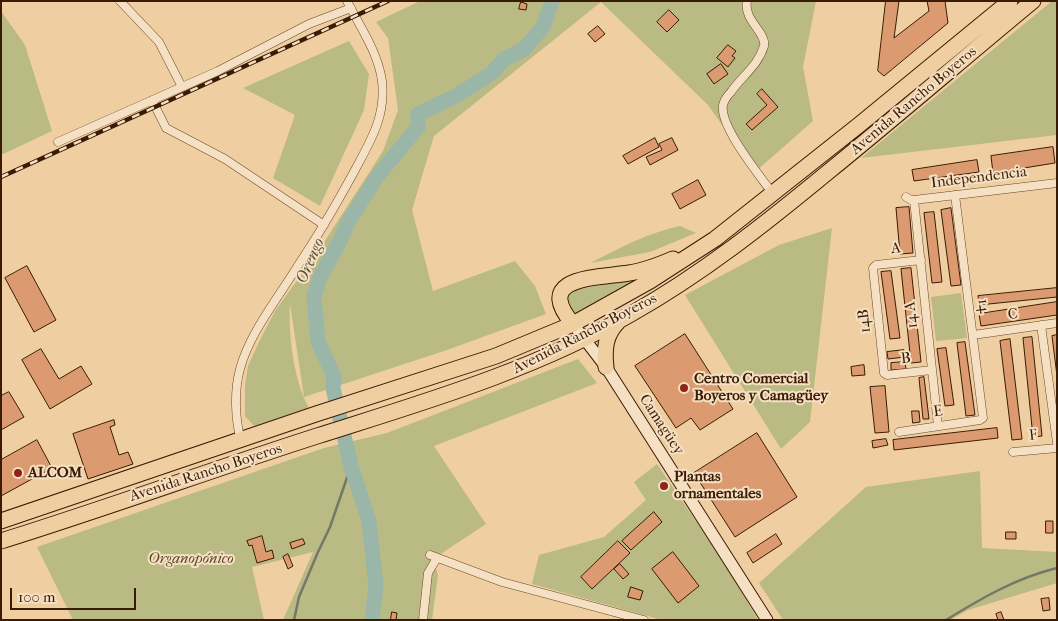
<!DOCTYPE html>
<html>
<head>
<meta charset="utf-8">
<style>
  body { margin:0 }
  #map { position:relative; width:1058px; height:621px; overflow:hidden; background:#efcfa2; font-family:"IM FELL French Canon",serif }
  canvas { display:block }
  .frame { position:absolute; inset:0; border:2px solid #3a1b04; pointer-events:none }
  .scale { position:absolute; left:10px; top:588px; width:126px; height:22px; box-sizing:border-box; border:2px solid #3a1b04; border-top:0; padding-left:6px; font-size:15px; line-height:18px; white-space:nowrap; color:#3a1b04; -webkit-text-stroke:4px #f5e0c3; paint-order:stroke }
</style>
</head>
<body>
<div id="map">
<canvas width="1058" height="621"></canvas>
<div class="frame"></div>
<div class="scale">100 m</div>
</div>
<script>
const ctx = document.querySelector('canvas').getContext('2d');
ctx.lineJoin = 'round';
function paint(path, color) {
  ctx.fillStyle = color;
  ctx.fill(path, 'evenodd');
}
function stroke(path, color, width, dash) {
  ctx.strokeStyle = color;
  ctx.lineWidth = width;
  ctx.lineCap = dash ? 'butt' : 'round';
  ctx.setLineDash(dash || []);
  ctx.stroke(path);
}
function write(font, color, halo, rows, align = 'center') {
  ctx.font = font + ' "IM FELL French Canon",serif';
  ctx.lineWidth = 4;
  ctx.setLineDash([]);
  ctx.textBaseline = 'middle';
  ctx.strokeStyle = halo;
  ctx.fillStyle = color;
  for (const [text, x, y, turn = 0] of rows) {
    ctx.save();
    ctx.translate(x, y);
    ctx.rotate((+turn || 0) * Math.PI / 180);
    ctx.textAlign = isNaN(turn) ? turn : align;
    if (halo) ctx.strokeText(text, 0, 0);
    ctx.fillText(text, 0, 0);
    ctx.restore();
  }
}
const green = new Path2D(`
  M420 1H816L803 67 813 121 755 172 708 105 601 2 434 136 412 210 433 291 515 261 535 286 546 314 447 350 304 397 290 304C288 334 294 382 309 408L254 426 245 416V385L248 366 258 344 275 311 319 250 383 151 398 110 388 38 376 22Z
  M1052 1H1057V135L861 158Z
  M1 11 25 45 52 131 1 155Z
  M349 41 369 74 364 110 320 206 273 178 295 115 243 88Z
  M680 226 696 233 650 252 590 263C620 248 647 233 680 226Z
  M832 228 810 422 781 449 685 295 779 245Z
  M643 277 578 316 571 314 566 297 571 291Z
  M961 293 967 338 936 341 931 297Z
  M578 359 597 383 434 446 486 524 433 559 438 575 432 620H283L313 552 252 567 264 620H73L37 547 324 448 387 433Z
  M657 464 722 559 758 620H662L532 584 539 555 604 537 646 500 634 482Z
  M980 471 982 548 1057 552V583L968 610 950 620H783L759 583 866 487Z`);
const stream = new Path2D(`
  M294 620 299 597 318 552 330 527 351 466
  M946 620C982 598 1016 578 1057 568`);
const river = new Path2D(`
  M372 620 376 586 369 521 351 466 333 388 334 376 318 342 314 297 320 277 339 243 348 222 379 174 418 127V114L456 96 492 73 503 60 524 49 543 27 552 1`);
const building = new Path2D(`
  M886 1H899L894 38 929 11 927 1H945L948 23 884 76 878 71Z
  M521 2 527 4 526 10 519 9Z
  M669 10 679 20 667 32 657 22Z
  M598 26 605 34 595 42 588 34Z
  M728 45 736 51 732 56 735 58 728 67 717 58Z
  M721 64 728 74 714 84 707 74Z
  M762 89 778 107 752 130 746 124 767 105 757 94Z
  M655 138 659 147 628 164 623 156Z
  M672 138 678 150 650 165 646 157 662 150 659 144Z
  M1053 147 1055 163 993 173 991 156Z
  M977 160 979 172 914 181 912 170Z
  M698 180 706 195 680 209 672 194Z
  M909 207 913 253 900 254 896 208Z
  M951 208 961 285 951 286 941 210Z
  M934 212 942 282 932 283 924 213Z
  M27 266 56 320 34 332 5 278Z
  M911 268 921 362 911 363 901 269Z
  M891 271 900 338 890 339 881 272Z
  M1057 288V297L979 305 978 296Z
  M1057 302V315L981 326 979 314Z
  M685 334 733 409 700 430 691 418 676 428 635 366Z
  M1057 335V376L1052 336Z
  M1032 337 1042 436 1033 437 1023 338Z
  M1010 339 1022 439 1012 440 1000 341Z
  M965 342 975 415 966 416 957 343Z
  M946 348 954 405 945 406 937 349Z
  M41 349 59 379 81 366 92 384 50 409 22 360Z
  M904 350 905 357 888 359 887 352Z
  M905 362 906 369 891 370V363Z
  M864 365 865 375 852 376 851 367Z
  M924 377 929 419H923L919 378Z
  M885 386 889 432 875 433 870 387Z
  M9 392 24 417 1 430V396Z
  M912 411H919L920 422 913 423Z
  M114 420 115 425 110 427 119 455 128 452 133 464 88 479 73 434Z
  M997 428 998 438 894 450 893 440Z
  M757 433 797 497 735 537 694 473Z
  M886 439 888 445 873 448 872 441Z
  M37 440 52 468 1 496V460Z
  M654 512 662 522 631 550 622 541Z
  M1046 521H1053V533H1046Z
  M1006 532H1016V539H1006Z
  M776 534 782 544 753 563 747 553Z
  M262 536 266 552 272 550 274 558 257 563 252 545 249 546 247 541Z
  M303 539 305 544 292 549 290 543Z
  M618 541 630 553 592 589 581 577Z
  M673 552 699 586 678 603 652 569Z
  M288 554 293 566 288 569 283 557Z
  M620 564 629 574 623 579 614 569Z
  M631 587 643 591 640 600 628 597Z
  M1049 598 1050 610 1043 611 1041 599Z
  M392 612 397 613 396 620H387H390Z
  M1001 612 1004 620H998L996 614Z`);
const street = new Path2D(`
  M120 1 159 42 182 87
  M747 1C743 20 767 33 764 46 758 66 742 76 731 92 728 95 724 101 723 105 719 126 760 176 773 194
  M152 100 166 128 225 159 324 225
  M58 142 218 71 309 24 351 8
  M906 197 911 200H914L1057 183
  M914 200 938 426
  M921 260 876 265 873 268 884 373 887 375 932 370
  M1041 325 1057 443
  M973 335 1057 323
  M899 432 980 420 983 418 955 195
  M241 441C235 419 234 391 240 369 249 334 278 298 297 267 318 236 337 203 355 170 371 140 386 116 382 81 378 52 360 27 347 1
  M1013 452 1057 448
  M430 555 502 582 644 620
  M423 620 428 573 437 558`);
const secondary = new Path2D(`
  M573 324 606 367 767 620`);
const highway = new Path2D(`
  M573 324C532 276 597 278 629 273 644 271 659 265 673 259
  M606 367C604 350 605 335 618 322
  M1 521 316 414 496 356 573 324 650 281 715 239 859 125 1010 1
  M1 541C107 508 211 470 317 436 424 402 532 371 631 314 702 274 765 224 828 172 897 116 964 58 1033 1`);
const rail = new Path2D(`
  M1 177 388 1`);
const markers = [
  [684,388,5,"#8f2418"],
  [18,473,5,"#8f2418"],
  [664,486,5,"#8f2418"]
];
const streetNames = [
  ["Avenida Rancho Boyeros",914,101,-40],
  ["Independencia",979,178,-7],
  ["A",896,249,-7],
  ["14",983,306,83],
  ["14 A",912,315,-96],
  ["C",1013,315,-8],
  ["14B",865,321,-96],
  ["Avenida Rancho Boyeros",585,334,-27],
  ["B",906,359,-7],
  ["E",938,412,-8],
  ["Camagüey",661,425,57],
  ["F",1033,436,-6],
  ["Avenida Rancho Boyeros",206,473,-18]
];
const poiNames = [
  ["Centro Comercial",694,379],
  ["Boyeros y Camagüey",694,396],
  ["ALCOM",28,473],
  ["Plantas",674,477],
  ["ornamentales",674,494]
];
const parkNames = [
  ["Organopónico",191,559]
];
const waterNames = [
  ["Orengo",311,261,-67]
];
paint(green, '#baba84');
stroke(stream, '#747867', 2.5);
stroke(river, '#9ab6a9', 15);
paint(building, '#dc9a70');
stroke(building, '#3a1b04', 1);
stroke(street, '#67482c', 9);
stroke(secondary, '#3a1b04', 13);
stroke(highway, '#3a1b04', 17);
stroke(street, '#f5e0c3', 8);
stroke(secondary, '#f5e0c3', 11);
stroke(highway, '#efcfa2', 15);
stroke(rail, '#3a1b04', 4.5);
stroke(rail, '#f5e0c3', 2.5, [8]);
for (const [x, y, r, color] of markers) {
  const dot = new Path2D();
  dot.arc(x, y, r, 0, 2 * Math.PI);
  ctx.fillStyle = color;
  ctx.fill(dot);
  stroke(dot, '#f5e0c3', 2);
}
write('15px', '#3a1b04', '#f5e0c3', streetNames);
write('bold 15px', '#3a1b04', '#f5e0c3', poiNames, 'left');
write('italic 15px', '#5a4324', '#f5e0c3', parkNames);
write('italic 16px', '#574a36', '#f5e0c3', waterNames);
</script>
</body>
</html>
